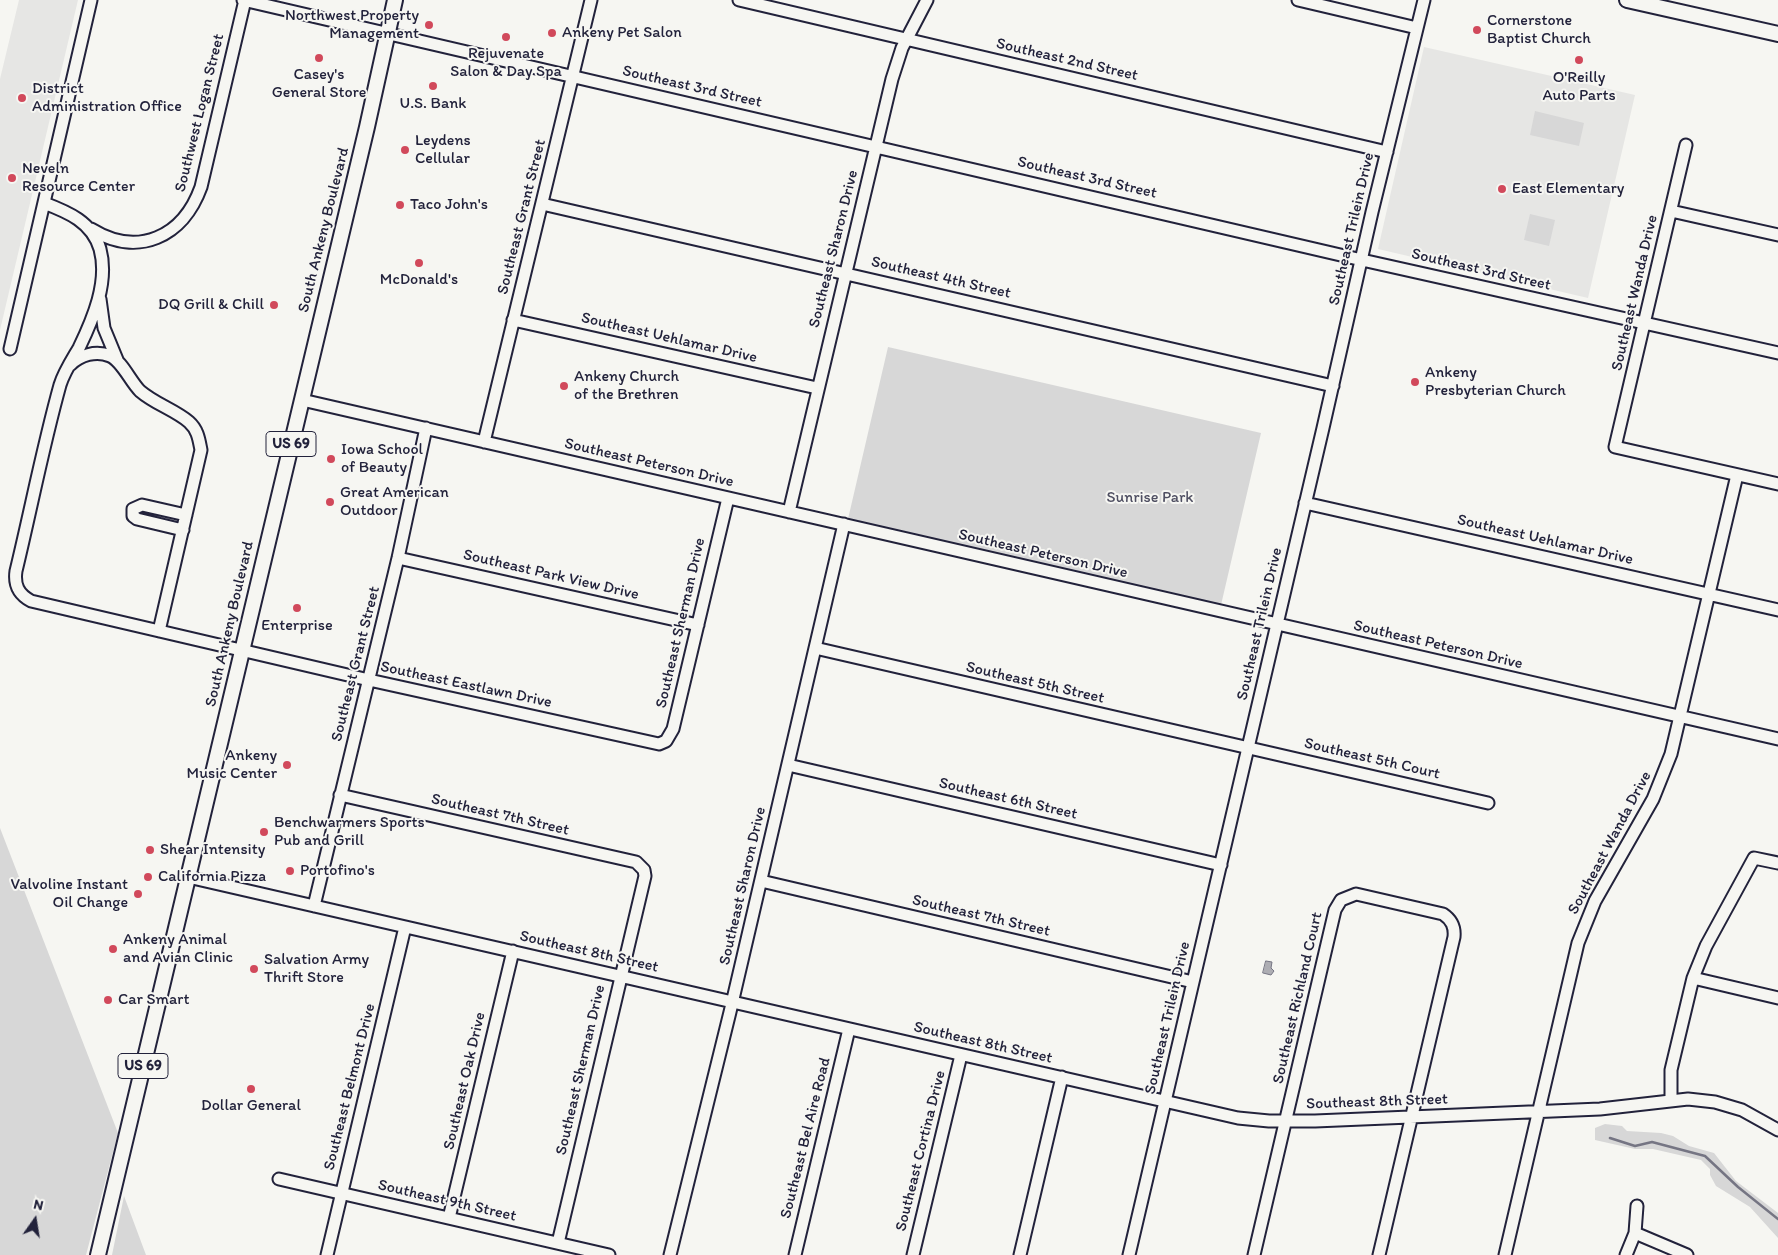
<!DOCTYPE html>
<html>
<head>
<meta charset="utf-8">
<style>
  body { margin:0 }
  #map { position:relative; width:1778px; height:1255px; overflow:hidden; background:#f6f6f2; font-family:Itim,sans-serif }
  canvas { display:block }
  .north { position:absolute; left:10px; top:1195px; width:50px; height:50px; -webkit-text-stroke:4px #f6f6f2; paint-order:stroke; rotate:13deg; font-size:14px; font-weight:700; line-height:20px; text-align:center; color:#22223b }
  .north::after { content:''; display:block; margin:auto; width:18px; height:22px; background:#22223b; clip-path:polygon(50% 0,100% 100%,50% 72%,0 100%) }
</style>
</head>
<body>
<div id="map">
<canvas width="1778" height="1255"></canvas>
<div class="north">N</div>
</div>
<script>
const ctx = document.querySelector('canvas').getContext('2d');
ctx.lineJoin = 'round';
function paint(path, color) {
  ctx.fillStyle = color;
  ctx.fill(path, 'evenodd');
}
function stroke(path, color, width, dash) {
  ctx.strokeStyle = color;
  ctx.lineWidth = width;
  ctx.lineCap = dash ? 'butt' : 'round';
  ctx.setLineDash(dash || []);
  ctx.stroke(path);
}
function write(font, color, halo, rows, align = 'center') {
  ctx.font = font + ' Itim,sans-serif';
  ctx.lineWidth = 4;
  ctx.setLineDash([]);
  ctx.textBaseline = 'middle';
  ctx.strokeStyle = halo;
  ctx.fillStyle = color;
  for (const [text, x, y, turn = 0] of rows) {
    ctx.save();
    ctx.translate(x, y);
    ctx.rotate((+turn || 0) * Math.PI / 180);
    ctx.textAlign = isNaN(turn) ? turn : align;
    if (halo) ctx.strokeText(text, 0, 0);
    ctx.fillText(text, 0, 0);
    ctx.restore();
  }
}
const built = new Path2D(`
  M19 0H78L0 330V79Z
  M1424 47 1635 95 1588 298 1378 249Z`);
const green = new Path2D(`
  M1535 111 1584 123 1579 146 1530 135Z
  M1530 214 1555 220 1549 246 1524 240Z
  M888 347 1261 433 1221 605 848 519Z
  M0 828 118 1133 86 1255H0Z
  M1605 1124 1622 1126 1627 1131 1661 1133 1673 1136 1689 1146 1714 1153 1736 1181 1778 1213V1238L1750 1207 1716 1186 1710 1175V1169L1701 1160 1653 1149H1635L1595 1140V1128Z
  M124 1196 146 1255H112Z`);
const water = new Path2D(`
  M1266 961 1272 962 1271 968 1274 971 1271 975 1263 973Z`);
const stream = new Path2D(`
  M1610 1138 1635 1146 1652 1142 1705 1156 1738 1187 1778 1219`);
const minor = new Path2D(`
  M243 0 1362 260 1778 353
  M739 0 1387 152
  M1298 0 1417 28
  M1686 145 1615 447 1778 484
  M44 203C68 212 92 222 100 249 109 282 93 319 79 348 72 360 64 372 60 385 43 446 31 509 16 571 14 585 18 594 31 601L369 680 659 744 666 741 673 729 728 498
  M542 204 1333 386
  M1671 211 1778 235
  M91 229C138 258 183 237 201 187L245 0
  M100 299 104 328 118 362
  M513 320 817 388
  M10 349 91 0
  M70 365C80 355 96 350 110 356 122 361 130 381 140 391 155 404 175 410 189 422 198 430 199 440 201 450L159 631
  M302 400 1778 739
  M484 442 591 0
  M1305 503 1778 610
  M789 512 892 79 902 48 927 0
  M183 530 137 519 133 516V509L142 505 186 515
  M398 558 698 625
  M815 648 1488 803
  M788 765 1221 865
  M340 795 636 862 644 870 645 876 558 1243
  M188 877 1238 1118 1269 1121H1315L1600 1109 1688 1099 1715 1102 1742 1110 1778 1130
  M761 881 1193 982
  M314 906 398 558 426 428
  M1693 978 1778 998
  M1671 1099V1070L1693 978 1706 946 1754 858 1778 863
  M279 1179 609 1255
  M449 1218 513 951
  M1635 1233 1687 1255
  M327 1255 405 927
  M670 1255 730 1012 844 524
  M795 1255 849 1029
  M913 1255 961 1055
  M1020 1255 1062 1077
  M1129 1255 1323 428 1372 212 1424 0
  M1254 1255 1335 910 1341 900 1356 894 1443 914C1452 920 1455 927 1454 937L1379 1255
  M1505 1255 1578 943 1595 901 1653 799 1671 754 1737 475
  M1626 1255 1635 1233 1637 1206`);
const major = new Path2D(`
  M1627 0 1778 34
  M98 1255 367 127 395 0`);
const markers = [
  [429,25,5,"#d1495b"],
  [1477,30,5,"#d1495b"],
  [552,33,5,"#d1495b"],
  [506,37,5,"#d1495b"],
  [319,58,5,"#d1495b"],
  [1579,60,5,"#d1495b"],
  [433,86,5,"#d1495b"],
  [22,98,5,"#d1495b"],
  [405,150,5,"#d1495b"],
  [12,178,5,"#d1495b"],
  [1502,189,5,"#d1495b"],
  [400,205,5,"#d1495b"],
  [419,263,5,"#d1495b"],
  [274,305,5,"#d1495b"],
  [1415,382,5,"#d1495b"],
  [564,386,5,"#d1495b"],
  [331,459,5,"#d1495b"],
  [330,502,5,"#d1495b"],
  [297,608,5,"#d1495b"],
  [287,765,5,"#d1495b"],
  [264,832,5,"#d1495b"],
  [150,850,5,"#d1495b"],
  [290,871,5,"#d1495b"],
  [148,877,5,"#d1495b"],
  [138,894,5,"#d1495b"],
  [113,949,5,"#d1495b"],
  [254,969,5,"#d1495b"],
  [108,1000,5,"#d1495b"],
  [251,1089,5,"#d1495b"]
];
const shields = [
  [291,444,50],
  [143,1066,50]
];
const shieldNames = [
  ["US 69",291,444],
  ["US 69",143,1066]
];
const poiNames = [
  ["Northwest Property",419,16,"right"],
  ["Management",419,34,"right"],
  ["Cornerstone",1487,21],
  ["Baptist Church",1487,39],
  ["Ankeny Pet Salon",562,33],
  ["Rejuvenate",506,54,"center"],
  ["Salon & Day Spa",506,72,"center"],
  ["Casey's",319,75,"center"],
  ["General Store",319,93,"center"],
  ["O'Reilly",1579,78,"center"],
  ["Auto Parts",1579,96,"center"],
  ["District",32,89],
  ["Administration Office",32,107],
  ["U.S. Bank",433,104,"center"],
  ["Leydens",415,141],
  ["Cellular",415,159],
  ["Neveln",22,169],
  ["Resource Center",22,187],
  ["East Elementary",1512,189],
  ["Taco John's",410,205],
  ["McDonald's",419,280,"center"],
  ["DQ Grill & Chill",264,305,"right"],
  ["Ankeny",1425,373],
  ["Presbyterian Church",1425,391],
  ["Ankeny Church",574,377],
  ["of the Brethren",574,395],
  ["Iowa School",341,450],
  ["of Beauty",341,468],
  ["Great American",340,493],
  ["Outdoor",340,511],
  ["Enterprise",297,626,"center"],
  ["Ankeny",277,756,"right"],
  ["Music Center",277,774,"right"],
  ["Benchwarmers Sports",274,823],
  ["Pub and Grill",274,841],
  ["Shear Intensity",160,850],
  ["Portofino's",300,871],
  ["California Pizza",158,877],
  ["Valvoline Instant",128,885,"right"],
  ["Oil Change",128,903,"right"],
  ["Ankeny Animal",123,940],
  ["and Avian Clinic",123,958],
  ["Salvation Army",264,960],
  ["Thrift Store",264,978],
  ["Car Smart",118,1000],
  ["Dollar General",251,1106,"center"]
];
const streetNames = [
  ["Southeast 2nd Street",1067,60,13],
  ["Southeast 3rd Street",692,87,13],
  ["Southwest Logan Street",200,113,-76],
  ["Southeast 3rd Street",1087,178,13],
  ["Southeast Grant Street",522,217,-76],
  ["Southeast Trilein Drive",1352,229,-77],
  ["South Ankeny Boulevard",324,230,-76],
  ["Southeast Sharon Drive",834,249,-76],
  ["Southeast 3rd Street",1481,270,13],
  ["Southeast 4th Street",941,278,13],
  ["Southeast Wanda Drive",1635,293,-77],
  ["Southeast Uehlamar Drive",669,338,13],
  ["Southeast Peterson Drive",649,463,13],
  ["Southeast Uehlamar Drive",1545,540,13],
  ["Southeast Peterson Drive",1043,554,13],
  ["Southeast Park View Drive",551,575,13],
  ["Southeast Sherman Drive",681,623,-77],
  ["South Ankeny Boulevard",230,624,-77],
  ["Southeast Trilein Drive",1260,624,-77],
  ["Southeast Peterson Drive",1438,645,13],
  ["Southeast Grant Street",356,664,-76],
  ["Southeast 5th Street",1035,683,13],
  ["Southeast Eastlawn Drive",466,685,12],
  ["Southeast 5th Court",1372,759,13],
  ["Southeast 6th Street",1008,799,13],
  ["Southeast 7th Street",500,815,13],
  ["Southeast Wanda Drive",1610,843,-62],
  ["Southeast Sharon Drive",743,886,-77],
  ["Southeast 7th Street",981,916,13],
  ["Southeast 8th Street",589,952,13],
  ["Southeast Richland Court",1298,998,-77],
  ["Southeast Trilein Drive",1168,1018,-77],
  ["Southeast 8th Street",983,1043,13],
  ["Southeast Sherman Drive",581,1070,-77],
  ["Southeast Oak Drive",465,1081,-77],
  ["Southeast Belmont Drive",350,1087,-76],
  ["Southeast 8th Street",1377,1102,-2],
  ["Southeast Bel Aire Road",806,1138,-76],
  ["Southeast Cortina Drive",921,1151,-76],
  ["Southeast 9th Street",447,1201,13]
];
const parkNames = [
  ["Sunrise Park",1150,498]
];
paint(built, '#e6e6e4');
paint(green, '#d7d7d7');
paint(water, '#adadb3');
stroke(water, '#757583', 1);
stroke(stream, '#757583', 2.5);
stroke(minor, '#22223b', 15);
stroke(major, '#22223b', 18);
stroke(minor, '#f6f6f2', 11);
stroke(major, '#f6f6f2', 14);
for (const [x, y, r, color] of markers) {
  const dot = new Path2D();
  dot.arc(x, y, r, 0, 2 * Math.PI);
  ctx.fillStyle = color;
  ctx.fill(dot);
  stroke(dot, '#f6f6f2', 2);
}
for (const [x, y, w] of shields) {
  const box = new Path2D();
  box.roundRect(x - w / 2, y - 12.5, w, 25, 4);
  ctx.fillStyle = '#f6f6f2';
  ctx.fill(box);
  stroke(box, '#22223b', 1);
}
write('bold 15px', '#22223b', null, shieldNames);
write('16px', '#22223b', '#f6f6f2', poiNames, 'left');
write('16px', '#22223b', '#f6f6f2', streetNames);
write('16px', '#4f4f62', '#f6f6f2', parkNames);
</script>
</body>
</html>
